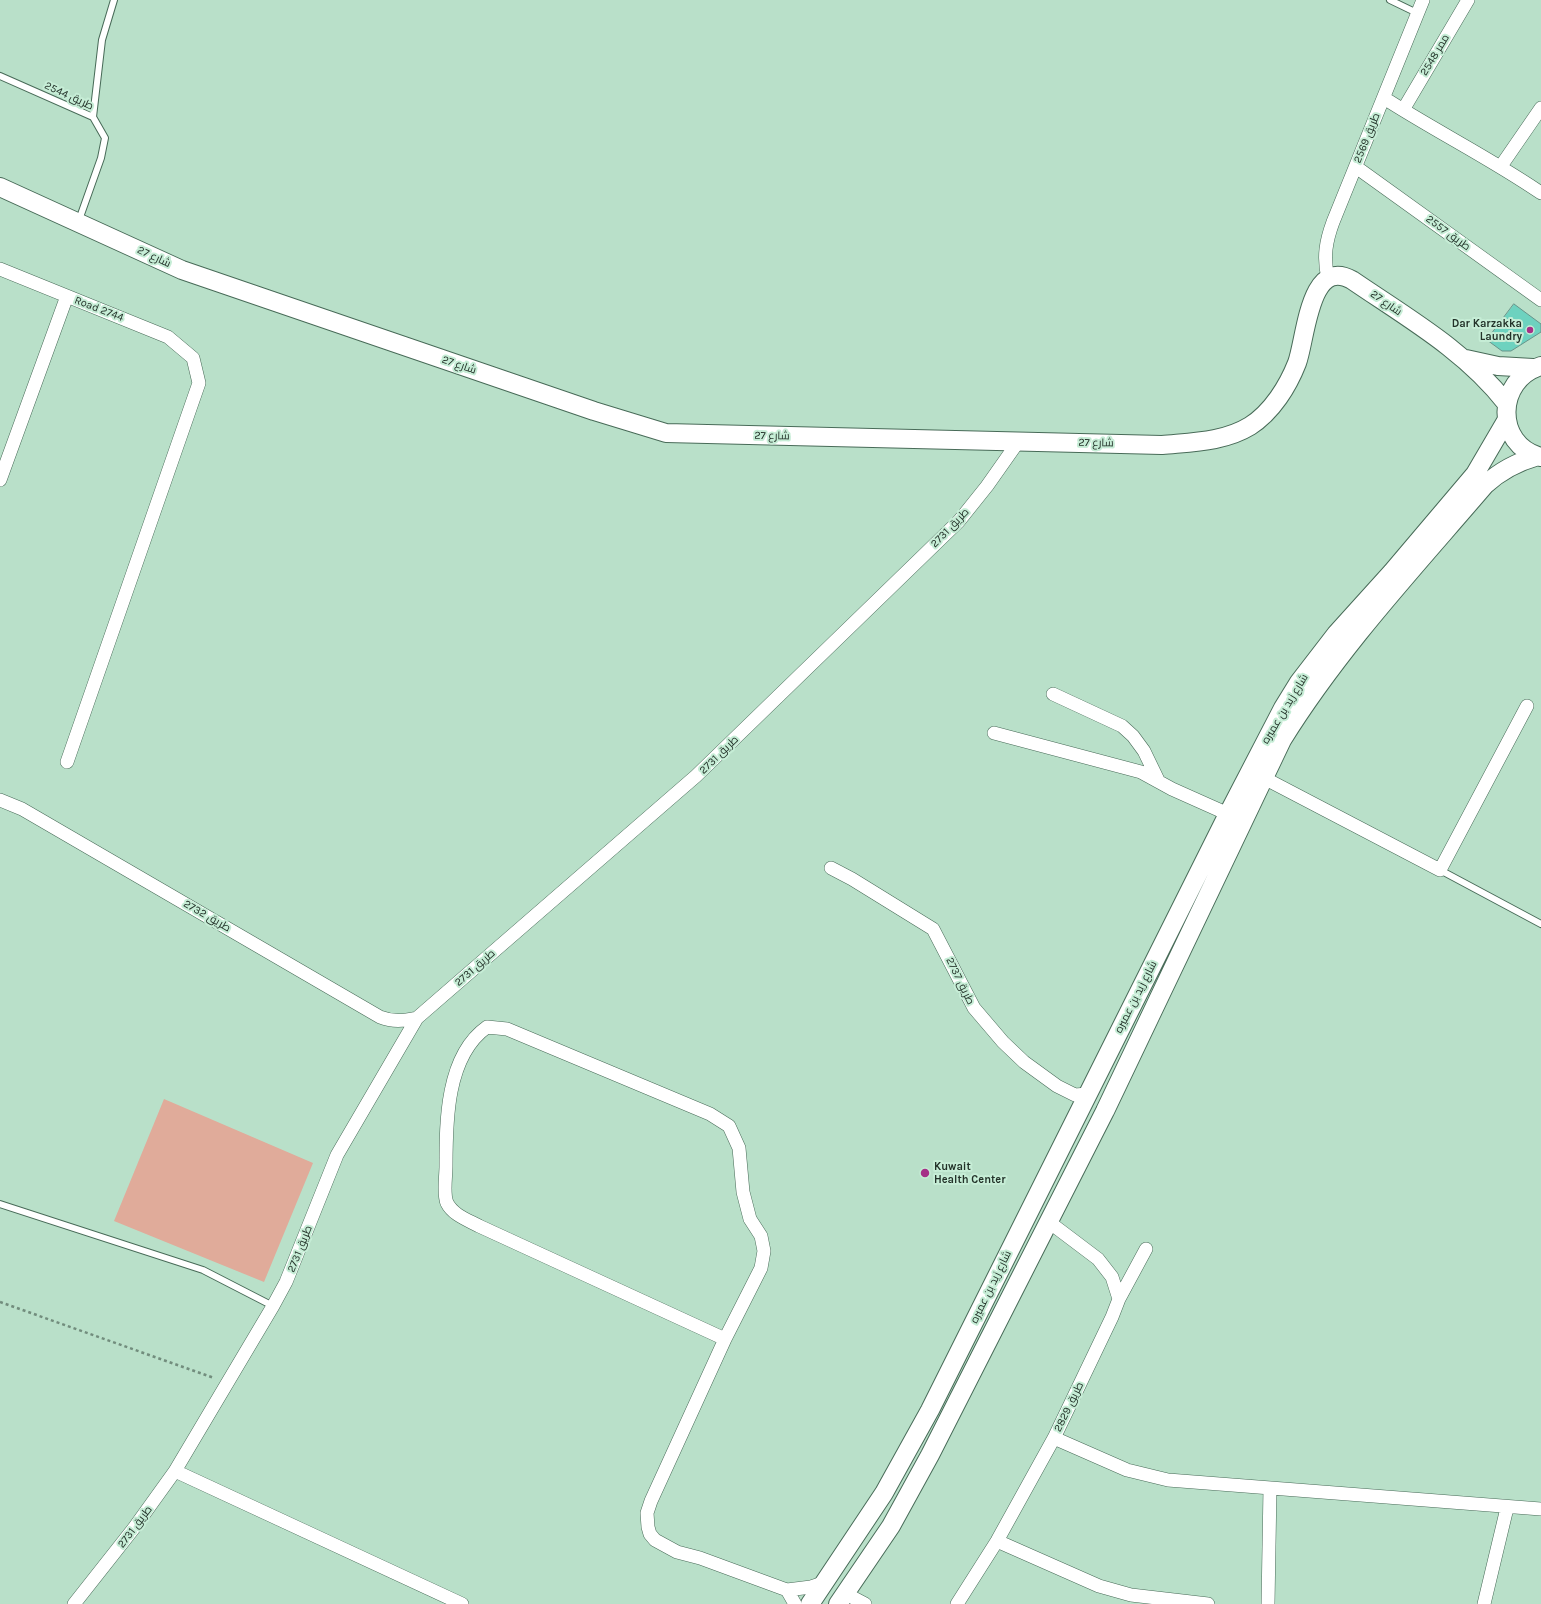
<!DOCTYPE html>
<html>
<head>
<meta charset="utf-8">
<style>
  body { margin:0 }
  canvas { display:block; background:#b9e0c9 }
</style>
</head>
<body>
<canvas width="1541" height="1604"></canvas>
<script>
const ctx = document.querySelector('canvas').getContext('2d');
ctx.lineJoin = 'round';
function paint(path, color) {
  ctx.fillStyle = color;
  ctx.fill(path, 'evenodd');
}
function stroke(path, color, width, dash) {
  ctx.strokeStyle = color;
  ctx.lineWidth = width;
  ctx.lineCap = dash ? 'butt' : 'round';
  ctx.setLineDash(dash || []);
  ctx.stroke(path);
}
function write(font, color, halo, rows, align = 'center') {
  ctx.font = font + ' Karla,Cairo,sans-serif';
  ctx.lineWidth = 4;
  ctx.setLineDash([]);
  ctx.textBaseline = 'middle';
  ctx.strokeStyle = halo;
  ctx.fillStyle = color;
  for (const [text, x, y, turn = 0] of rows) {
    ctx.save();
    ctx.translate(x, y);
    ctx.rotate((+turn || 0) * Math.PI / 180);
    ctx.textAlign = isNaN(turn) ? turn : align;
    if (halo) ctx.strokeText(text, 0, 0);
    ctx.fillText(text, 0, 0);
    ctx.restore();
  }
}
const green = new Path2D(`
  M164 1099 313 1163 264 1282 114 1221Z`);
const building = new Path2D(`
  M1514 304 1541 324V332L1511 351H1502L1487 340Z`);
const path = new Path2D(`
  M0 1302 214 1378`);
const lane = new Path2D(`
  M1390 0 1417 13
  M0 76 93 117 105 138 101 158 79 220
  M93 117 102 40 114 0
  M1440 870 1541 924
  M0 1204 203 1270 273 1306`);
const street = new Path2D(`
  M1384 98C1435 131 1490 158 1541 193
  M1403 110 1468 0
  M1501 166 1541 108
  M1356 167 1541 300
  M0 269 168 337 193 358 199 383 67 762
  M1328 278C1323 257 1326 241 1333 222L1423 0
  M0 480 67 296
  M1053 694 1122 726 1133 736 1144 751 1158 780
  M994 733 1141 772 1172 789 1228 814
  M1264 778 1440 870 1527 706
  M0 800 22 809 380 1017C393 1022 403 1021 417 1018
  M831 868 852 879 933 929 974 1008 1003 1042 1024 1062 1057 1086 1075 1095 1088 1094
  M1049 1222 1098 1259 1112 1277 1119 1299
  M725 1339 479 1226C468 1220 453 1215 447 1203 443 1194 446 1177 446 1166 446 1122 446 1056 487 1027L507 1029 710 1114 729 1126 739 1148 743 1192 750 1219 761 1236 764 1251 761 1268 725 1339 651 1501 647 1513 648 1527 650 1534 655 1540 677 1552 700 1558 787 1590 811 1587 826 1582
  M1054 1438 1127 1470 1168 1480 1541 1509
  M175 1471 462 1604
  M997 1541 1099 1586 1131 1595 1208 1604
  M787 1590 795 1604
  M846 1594 865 1604
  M74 1604 134 1528 175 1471 273 1306 286 1282 337 1155 417 1018 696 776 959 521 987 486 1018 442
  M957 1604 997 1541 1054 1438 1112 1317 1119 1299 1146 1249
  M1268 1604 1270 1488
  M1484 1604 1507 1508`);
const secondary = new Path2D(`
  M0 187 182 270 594 411 666 433 1162 445C1192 442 1224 442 1250 426 1272 412 1288 386 1297 363 1306 339 1309 256 1352 280 1406 317 1466 351 1506 403
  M1466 359 1498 366 1533 368
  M1541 366C1496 379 1494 445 1541 457
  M810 1604 884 1493 930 1410 1228 814 1283 708 1299 682 1336 634 1392 572 1475 474 1506 421
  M838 1604 891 1526 930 1455 1105 1111 1282 740C1339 648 1414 568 1485 485 1501 470 1517 462 1538 456`);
const markers = [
  [1530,330,4,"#a52f87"],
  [925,1173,5,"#a52f87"]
];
const streetNames = [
  ["ممر 2548",1435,55,-59],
  ["طريق 2544",69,96,25],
  ["طريق 2569",1367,138,-68],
  ["طريق 2557",1448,233,36],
  ["شارع 27",154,257,25],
  ["شارع 27",1386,303,35],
  ["Road 2744",99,309,21],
  ["شارع 27",459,365,19],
  ["شارع 27",772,436,1],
  ["شارع 27",1096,443,1],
  ["طريق 2731",950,528,-46],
  ["شارع زيد بن عميره",1285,709,-59],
  ["طريق 2731",719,755,-44],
  ["طريق 2732",207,916,30],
  ["طريق 2731",475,968,-41],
  ["طريق 2737",960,981,64],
  ["شارع زيد بن عميره",1136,997,-63],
  ["طريق 2731",300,1249,-68],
  ["شارع زيد بن عميره",991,1287,-64],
  ["طريق 2829",1069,1407,-64],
  ["طريق 2731",135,1527,-53]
];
const poiNames = [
  ["Dar Karzakka",1522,324],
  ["Laundry",1522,337],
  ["Kuwait",934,1167,"left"],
  ["Health Center",934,1180,"left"]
];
paint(green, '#e0ab9a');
paint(building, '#6dd2bf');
stroke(building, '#68948a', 1);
stroke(lane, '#486b58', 8);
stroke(street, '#486b58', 14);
stroke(secondary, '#486b58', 20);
stroke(path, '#728d7d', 2.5, [3, 3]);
stroke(lane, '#fff', 6);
stroke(street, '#fff', 13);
stroke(secondary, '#fff', 18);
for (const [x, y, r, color] of markers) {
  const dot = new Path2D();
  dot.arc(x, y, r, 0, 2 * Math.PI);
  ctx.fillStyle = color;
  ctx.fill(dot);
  stroke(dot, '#c6edd6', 1.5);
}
write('11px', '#233229', '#c6edd6', streetNames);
write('bold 11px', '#233229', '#c6edd6', poiNames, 'right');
</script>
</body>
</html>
